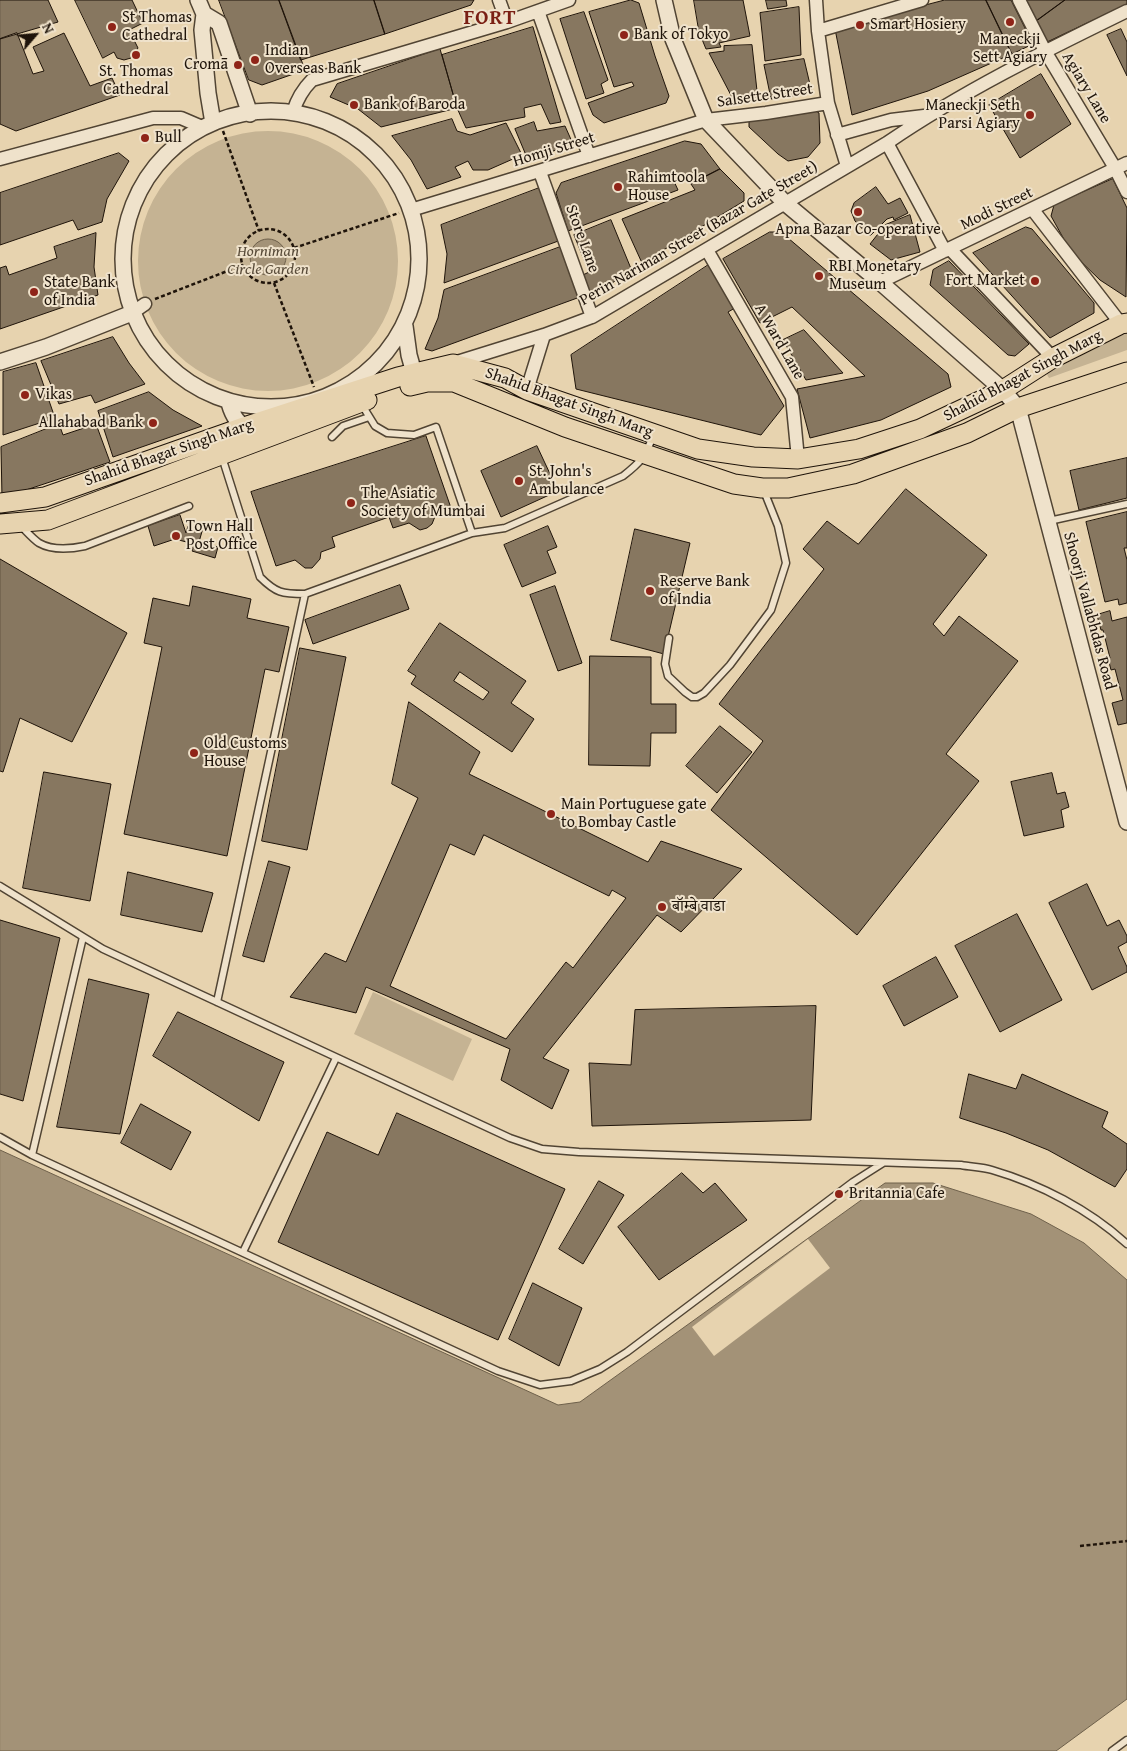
<!DOCTYPE html>
<html>
<head>
<meta charset="utf-8">
<style>
  body { margin:0 }
  #map { position:relative; width:1127px; height:1751px; overflow:hidden; background:#e7d3af; font-family:"Gentium Book Plus",serif }
  canvas { display:block }
  .north { position:absolute; left:10px; top:10px; width:50px; height:50px; -webkit-text-stroke:4px #efe2cb; paint-order:stroke; rotate:63deg; font-size:14px; font-weight:700; line-height:20px; text-align:center; color:#1f140a }
  .north::after { content:''; display:block; margin:auto; width:18px; height:22px; background:#1f140a; clip-path:polygon(50% 0,100% 100%,50% 72%,0 100%) }
</style>
</head>
<body>
<div id="map">
<canvas width="1127" height="1751"></canvas>
<div class="north">N</div>
</div>
<script>
const ctx = document.querySelector('canvas').getContext('2d');
ctx.lineJoin = 'round';
function paint(path, color) {
  ctx.fillStyle = color;
  ctx.fill(path, 'evenodd');
}
function stroke(path, color, width, dash) {
  ctx.strokeStyle = color;
  ctx.lineWidth = width;
  ctx.lineCap = dash ? 'butt' : 'round';
  ctx.setLineDash(dash || []);
  ctx.stroke(path);
}
function write(font, color, halo, rows, align = 'center') {
  ctx.font = font + ' "Gentium Book Plus","Noto Serif Devanagari",serif';
  ctx.lineWidth = 4;
  ctx.setLineDash([]);
  ctx.textBaseline = 'middle';
  ctx.strokeStyle = halo;
  ctx.fillStyle = color;
  for (const [text, x, y, turn = 0] of rows) {
    ctx.save();
    ctx.translate(x, y);
    ctx.rotate((+turn || 0) * Math.PI / 180);
    ctx.textAlign = isNaN(turn) ? turn : align;
    if (halo) ctx.strokeText(text, 0, 0);
    ctx.fillText(text, 0, 0);
    ctx.restore();
  }
}
const green = new Path2D(`
  M138 261a130 130 0 1 1 260 0a130 130 0 1 1-260 0Z
  M1127 332V350L1049 378 1046 373Z
  M373 992 472 1039 453 1081 354 1034Z`);
const water = new Path2D(`
  M250 257a18 18 0 1 1 36 0a18 18 0 1 1-36 0Z
  M0 1150 558 1405 580 1402 885 1183H933L1031 1214 1084 1243 1127 1280V1699L1056 1751H0Z`);
const pier = new Path2D(`
  M808 1239 830 1268 714 1356 692 1327Z`);
const building = new Path2D(`
  M0 0H48L58 22 0 39Z
  M75 0H132L143 23 129 30 138 48 131 58 124 60 117 58 114 52 103 58Z
  M219 0H279L305 70 262 85 249 80Z
  M279 0H374L385 34 301 60Z
  M374 0H474L471 5 385 34Z
  M631 0 639 3 655 56 669 96 666 103 604 123 593 115 588 103 634 86 632 82 614 87 589 12Z
  M694 0H743L750 36 719 43 721 47 706 49 699 32Z
  M766 0H786L787 6 768 9Z
  M945 0H986L1012 54 928 91 852 115 835 29Z
  M986 0H1011L1033 44 1012 54Z
  M1024 0H1065L1035 22Z
  M1065 0H1127V4L1045 43 1035 22Z
  M799 7 801 55 765 61 760 13Z
  M584 12 608 80 601 84 604 93 586 99 560 19Z
  M533 27 561 122 550 124 541 104 524 108 525 117 466 128 457 108 442 55Z
  M1121 29 1127 42V76L1107 35Z
  M17 33 33 74 44 71 33 47 64 33 90 86 112 78 120 95 16 131 0 124V39Z
  M752 45 758 100 735 103 709 53 724 51V46Z
  M440 49 457 108 381 127 358 109 330 97 337 84Z
  M804 59 812 93 771 99 764 65Z
  M1041 74 1071 124 1020 158 989 105Z
  M813 109 819 113 820 143 808 157 788 161 778 154 749 127V119Z
  M452 119 457 131 470 135 506 123 522 155 488 170H473L468 161 455 167 461 177 427 189 411 160 392 136Z
  M534 122 537 131 565 126 573 144 528 160 515 129Z
  M685 141 701 144 720 169 691 184 686 176 672 177 678 190 568 231 556 193 561 183Z
  M119 153 129 161 107 199 102 222 78 230 73 220 0 245V193Z
  M720 169 744 193V201L642 263 622 219 695 190 691 184Z
  M1113 179 1127 208 1126 297 1100 280 1071 252 1051 216 1054 205Z
  M542 187 561 240 444 283 447 254 441 225Z
  M876 187 888 204 900 198 908 213 894 220 893 217 887 219 871 235H868L855 221 851 211 854 203Z
  M910 215 920 252 891 260 870 244 885 225Z
  M611 220 632 271 595 293 589 292 583 275 589 272 574 235Z
  M1026 227 1032 229 1094 303V313L1050 338 973 253Z
  M770 232H781L948 374 951 387 881 420 810 438 797 389 865 376 792 307 760 323 723 259Z
  M96 233 94 267 98 295 0 329V268L6 266 9 275 57 258 54 247Z
  M563 246 580 297 432 351 425 349 438 318 444 290Z
  M949 261 1029 344 1015 356 1008 355 930 285 933 270Z
  M710 264 735 308 728 312 784 406 761 435 576 389 571 355Z
  M804 330 843 373 806 380 783 340Z
  M113 337 129 363 145 384 95 403 91 395 59 404 41 361Z
  M36 363 55 418 3 435V372Z
  M149 392 173 410 202 426 113 457 98 411Z
  M59 424 63 435 96 424 110 462 2 498 1 447Z
  M426 436 451 508 436 514 432 524 427 528 420 530 409 523 393 528 389 517 332 537 335 547 321 552 320 559 312 568H305L295 560 276 566 251 492Z
  M537 446 558 491 501 517 481 471Z
  M1127 458V498L1079 510 1070 471Z
  M906 489 987 555 933 624 944 636 959 616 1018 661 946 754 979 781 857 935 711 810 763 741 719 704 824 569 803 549 827 521 858 544Z
  M1127 512V548H1124L1127 560V603L1119 605 1118 599 1105 602 1086 522Z
  M180 515 186 533 188 526 199 529V527L203 528 199 542 218 547 215 558 192 551 194 544 175 539 154 546 148 526Z
  M548 526 557 547 547 551 556 573 522 587 504 545Z
  M635 529 690 543 664 654 611 640Z
  M0 559 127 633 72 742 20 718 3 772 0 771Z
  M400 585 409 609 313 644 305 620Z
  M193 586 251 599 247 618 289 627 279 672 265 669 227 856 124 834 162 647 144 643 153 598 189 606Z
  M555 586 582 663 558 671 530 595Z
  M1110 611 1112 621 1127 617V723L1118 725 1112 703 1123 700 1115 669 1111 670 1108 658H1110L1103 630H1101L1097 615Z
  M440 623 526 681 511 703 534 719 512 752 411 684 416 676 408 671ZM460 672 489 692 483 700 454 681Z
  M300 648 346 657 307 850 262 841Z
  M590 656 651 657V704H676V733H651L650 766 589 765Z
  M409 702 480 752 469 774 648 862 661 841 742 869 681 932 657 915 543 1058 569 1070 552 1109 501 1080 510 1049 366 987 356 1013 290 997 325 953 346 962 418 798 392 784ZM484 835 609 896 612 890 626 898 573 968 566 962 506 1039 390 986 450 844 474 855Z
  M720 726 752 752 717 793 686 766Z
  M44 772 111 784 90 901 23 888Z
  M1052 773 1057 794 1065 792 1069 807 1061 810 1064 827 1024 836 1011 782Z
  M269 861 290 867 264 962 243 956Z
  M128 872 213 893 202 932 121 915Z
  M1087 884 1107 926 1119 920 1127 936V942L1118 947 1127 967V972L1092 990 1049 903Z
  M1017 914 1062 1000 1000 1032 955 946Z
  M0 920 60 938 23 1101 0 1094Z
  M936 957 958 997 904 1026 883 986Z
  M89 979 149 994 120 1134 57 1127Z
  M816 1006 811 1120 592 1126 589 1063 631 1065 635 1010Z
  M178 1012 284 1062 259 1121 153 1056Z
  M969 1074 1016 1089 1022 1074 1108 1112 1102 1127 1127 1144V1169L1115 1187 1048 1150 1006 1133 960 1118Z
  M141 1104 191 1132 171 1170 121 1143Z
  M397 1113 565 1189 498 1340 278 1242 327 1132 378 1155Z
  M682 1173 703 1193 715 1183 747 1220 659 1280 618 1227Z
  M599 1181 624 1195 583 1264 559 1249Z
  M533 1283 582 1308 559 1366 509 1339Z`);
const path = new Path2D(`
  M223 131 259 231
  M241 256a27 27 0 1 1 54 0a27 27 0 1 1-54 0Z
  M294 248 399 213
  M274 283 314 387
  M155 299 243 265
  M1080 1546 1127 1541`);
const service = new Path2D(`
  M332 437 343 426 369 417
  M222 457 260 577C276 593 282 594 305 594L472 533 436 427 414 435 387 433 375 426 362 405
  M1049 521 1127 504
  M22 527C27 532 33 539 39 543 53 551 71 549 85 546L189 506
  M472 533 505 528 623 476C641 462 645 457 653 436
  M669 638 665 664 668 676 685 692 692 697H697L704 693 730 665 771 610 786 563 778 526 764 491
  M0 886 103 949 510 1138 542 1149 579 1152 961 1165C971 1167 982 1167 992 1170 1040 1184 1090 1210 1127 1244
  M217 1002 305 594
  M0 1137 32 1155 498 1371 540 1385 571 1381 600 1369 627 1352 853 1182 883 1163
  M32 1155 83 937
  M243 1252 336 1058
  M1112 1751 1127 1740`);
const minor = new Path2D(`
  M499 0 507 22
  M816 0 818 31 828 103 847 166
  M1019 0 1045 51 1115 168 1127 192
  M538 11 589 156
  M818 31 922 0
  M293 112C297 99 302 90 312 80L507 22 569 0
  M837 135 891 120 924 116
  M887 143 945 251
  M0 159 153 118H181L202 127
  M540 172 592 317
  M411 210 706 120 766 113 828 103
  M1033 210 1121 324
  M950 249 1053 358
  M707 250 792 397 798 459
  M880 282 1127 163
  M132 313 145 304
  M454 363 544 335 592 317 887 143C963 91 1045 51 1127 11
  M527 390 544 335`);
const tertiary = new Path2D(`
  M198 0 204 14 202 30 208 93 213 123
  M664 0 673 39 706 120 785 203 880 282 1003 390 1018 408 1127 822
  M204 14 219 23 250 114
  M123 259a148 148 0 1 1 296 0a148 148 0 1 1-296 0Z
  M405 326 409 355 414 373
  M0 362 46 347 132 313
  M229 403C233 417 238 425 252 430`);
const primary = new Path2D(`
  M410 386 427 382H454L565 427 734 484 762 488H788L853 474 967 433 1018 408 1127 372
  M0 503 45 497 244 427 398 377 453 364 505 378 527 390 698 449 753 457 798 459 859 449 920 429 1003 390 1053 358 1121 324 1127 323
  M0 524 48 520 367 400`);
const markers = [
  [1010,22,5,"#8f2418"],
  [860,25,5,"#8f2418"],
  [112,27,5,"#8f2418"],
  [624,35,5,"#8f2418"],
  [136,55,5,"#8f2418"],
  [255,60,5,"#8f2418"],
  [238,65,5,"#8f2418"],
  [354,105,5,"#8f2418"],
  [1030,115,5,"#8f2418"],
  [145,138,5,"#8f2418"],
  [618,187,5,"#8f2418"],
  [858,212,5,"#8f2418"],
  [819,276,5,"#8f2418"],
  [1035,281,5,"#8f2418"],
  [34,292,5,"#8f2418"],
  [25,395,5,"#8f2418"],
  [153,423,5,"#8f2418"],
  [519,481,5,"#8f2418"],
  [351,503,5,"#8f2418"],
  [176,536,5,"#8f2418"],
  [650,591,5,"#8f2418"],
  [194,753,5,"#8f2418"],
  [551,814,5,"#8f2418"],
  [662,907,5,"#8f2418"],
  [839,1194,5,"#8f2418"]
];
const poiNames = [
  ["St Thomas",122,18],
  ["Cathedral",122,36],
  ["Smart Hosiery",870,25],
  ["Bank of Tokyo",634,35],
  ["Maneckji",1010,40,"center"],
  ["Sett Agiary",1010,58,"center"],
  ["Indian",265,51],
  ["Overseas Bank",265,69],
  ["Cromā",228,65,"right"],
  ["St. Thomas",136,72,"center"],
  ["Cathedral",136,90,"center"],
  ["Bank of Baroda",364,105],
  ["Maneckji Seth",1020,106,"right"],
  ["Parsi Agiary",1020,124,"right"],
  ["Bull",155,138],
  ["Rahimtoola",628,178],
  ["House",628,196],
  ["Apna Bazar Co-operative",858,230,"center"],
  ["RBI Monetary",829,267],
  ["Museum",829,285],
  ["Fort Market",1025,281,"right"],
  ["State Bank",44,283],
  ["of India",44,301],
  ["Vikas",35,395],
  ["Allahabad Bank",143,423,"right"],
  ["St. John's",529,472],
  ["Ambulance",529,490],
  ["The Asiatic",361,494],
  ["Society of Mumbai",361,512],
  ["Town Hall",186,527],
  ["Post Office",186,545],
  ["Reserve Bank",660,582],
  ["of India",660,600],
  ["Old Customs",204,744],
  ["House",204,762],
  ["Main Portuguese gate",561,805],
  ["to Bombay Castle",561,823],
  ["बॉम्बे वाडा",672,907],
  ["Britannia Cafe",849,1194]
];
const streetNames = [
  ["Agiary Lane",1086,88,59],
  ["Salsette Street",765,96,-8],
  ["Homji Street",554,150,-17],
  ["Modi Street",997,209,-26],
  ["Perin Nariman Street (Bazar Gate Street)",699,234,-30],
  ["Store Lane",582,239,70],
  ["A Ward Lane",779,342,60],
  ["Shahid Bhagat Singh Marg",1023,376,-28],
  ["Shahid Bhagat Singh Marg",569,403,20],
  ["Shahid Bhagat Singh Marg",169,453,-19],
  ["Shoorji Vallabhdas Road",1089,611,75]
];
const parkNames = [
  ["Horniman",268,252],
  ["Circle Garden",268,270]
];
const districtNames = [
  ["FORT",490,19]
];
paint(green, '#c5b393');
paint(water, '#a39277');
stroke(water, '#6e604b', 1);
paint(pier, '#e7d3af');
paint(building, '#877760');
stroke(building, '#1f140a', 1);
stroke(service, '#514433', 9);
stroke(minor, '#514433', 15);
stroke(tertiary, '#514433', 18);
stroke(primary, '#1f140a', 21);
stroke(path, '#1f140a', 2.5, [4, 2.5]);
stroke(service, '#efe2cb', 6);
stroke(minor, '#efe2cb', 12);
stroke(tertiary, '#efe2cb', 15);
stroke(primary, '#e7d3af', 19);
for (const [x, y, r, color] of markers) {
  const dot = new Path2D();
  dot.arc(x, y, r, 0, 2 * Math.PI);
  ctx.fillStyle = color;
  ctx.fill(dot);
  stroke(dot, '#efe2cb', 2);
}
write('16px', '#1f140a', '#efe2cb', poiNames, 'left');
write('16px', '#1f140a', '#efe2cb', streetNames);
write('italic 16px', '#594c3a', '#efe2cb', parkNames);
ctx.letterSpacing = '1px';
write('bold 21px', '#7a1f14', '#efe2cb', districtNames);
ctx.letterSpacing = '0px';
</script>
</body>
</html>
